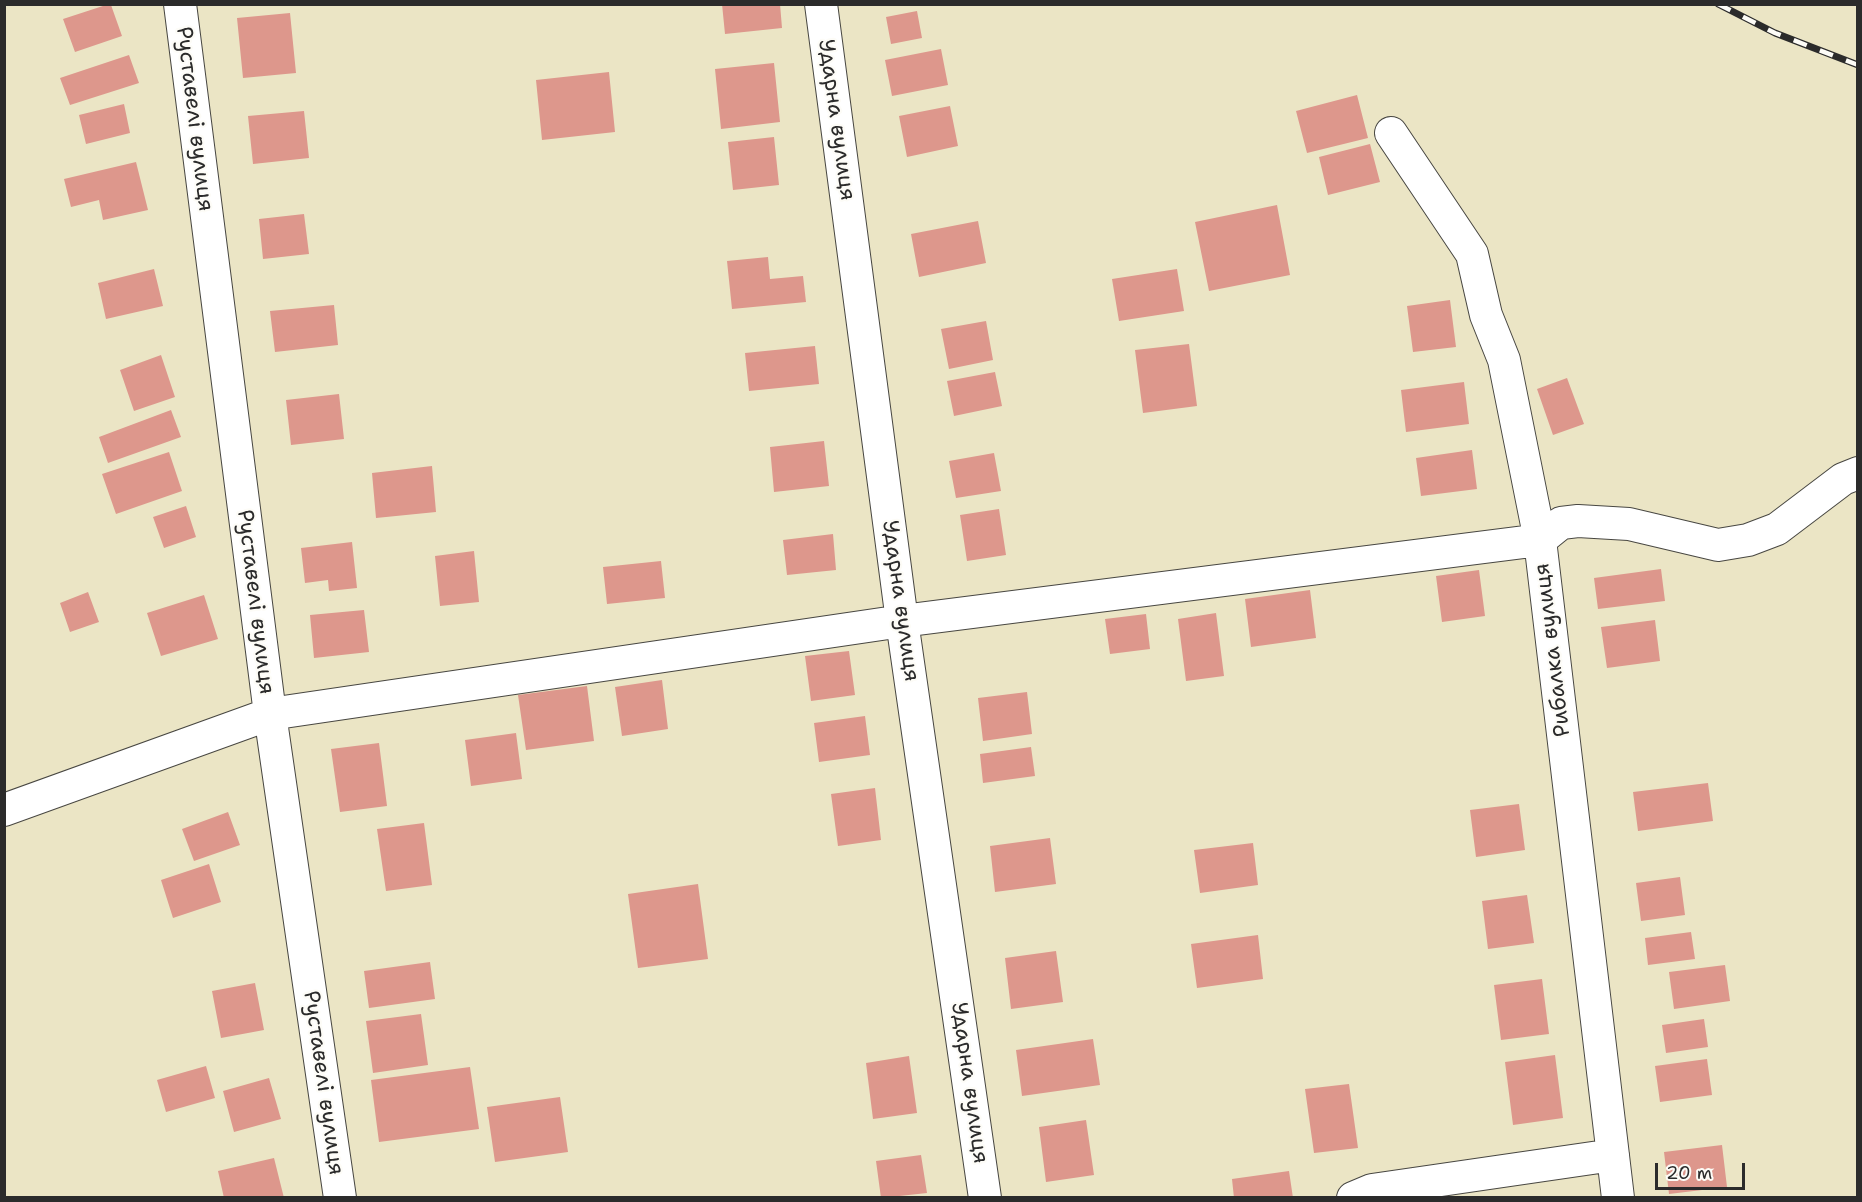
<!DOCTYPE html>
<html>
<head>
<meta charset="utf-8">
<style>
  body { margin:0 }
  #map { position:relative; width:1862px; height:1202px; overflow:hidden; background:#ebe5c5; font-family:"Shantell Sans",sans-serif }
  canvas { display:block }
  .frame { position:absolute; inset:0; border:6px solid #2b2b2b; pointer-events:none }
  .scale { position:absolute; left:1655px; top:1163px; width:90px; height:27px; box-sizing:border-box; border:3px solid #2b2b2b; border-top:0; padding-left:8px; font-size:18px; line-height:21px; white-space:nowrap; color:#2b2b2b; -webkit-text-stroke:4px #fdfcf7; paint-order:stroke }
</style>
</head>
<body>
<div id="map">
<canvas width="1862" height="1202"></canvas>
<div class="frame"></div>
<div class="scale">20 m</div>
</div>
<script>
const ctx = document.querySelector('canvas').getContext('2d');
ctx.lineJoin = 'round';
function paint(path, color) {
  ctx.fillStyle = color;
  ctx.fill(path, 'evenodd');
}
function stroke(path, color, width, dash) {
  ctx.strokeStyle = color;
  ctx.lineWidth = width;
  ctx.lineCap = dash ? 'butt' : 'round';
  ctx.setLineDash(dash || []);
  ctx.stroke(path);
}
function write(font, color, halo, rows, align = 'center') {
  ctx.font = font + ' "Shantell Sans",sans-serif';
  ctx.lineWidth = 4.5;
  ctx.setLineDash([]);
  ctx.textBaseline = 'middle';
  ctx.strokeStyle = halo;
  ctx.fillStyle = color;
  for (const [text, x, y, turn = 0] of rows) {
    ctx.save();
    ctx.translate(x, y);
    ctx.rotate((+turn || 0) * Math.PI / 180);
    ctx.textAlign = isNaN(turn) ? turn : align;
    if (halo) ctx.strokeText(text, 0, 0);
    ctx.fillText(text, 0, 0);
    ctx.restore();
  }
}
const building = new Path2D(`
  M722 4H780L782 28 725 34Z
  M106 5H111L122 36 75 52 63 19Z
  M917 11 922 38 891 44 886 17Z
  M290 13 296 73 243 78 237 18Z
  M941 49 948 85 892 96 885 60Z
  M129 55 139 83 70 105 60 78Z
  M774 63 780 122 721 129 715 69Z
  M609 72 615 132 542 140 536 80Z
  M1357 95 1368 138 1307 153 1296 111Z
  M124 104 130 133 86 144 79 115Z
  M950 106 958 146 907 157 899 116Z
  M304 111 309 158 253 164 248 116Z
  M774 137 779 185 733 190 728 142Z
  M1370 144 1380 182 1328 195 1319 157Z
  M136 162 148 210 103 220 99 200 71 207 64 179Z
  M1277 205 1290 275 1209 291 1195 222Z
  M304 214 309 254 263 259 259 219Z
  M978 221 986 263 919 277 911 234Z
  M768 257 770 279 803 276 806 302 732 309 727 261Z
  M154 269 163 306 106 319 98 283Z
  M1177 269 1184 311 1119 321 1112 279Z
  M1450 300 1456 347 1413 352 1407 306Z
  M334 305 338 345 275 352 270 311Z
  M986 321 993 360 949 369 941 329Z
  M1189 344 1197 406 1143 413 1135 350Z
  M815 346 819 384 749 391 745 353Z
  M161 355 175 397 134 411 120 370Z
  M995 372 1002 406 954 416 947 381Z
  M1567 378 1584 424 1553 435 1537 389Z
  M1464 382 1469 424 1406 432 1401 390Z
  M339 394 344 439 291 445 286 400Z
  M171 410 181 437 108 463 99 437Z
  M824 441 829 486 774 492 770 447Z
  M1472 450 1477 489 1421 496 1416 458Z
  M169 452 182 491 116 514 102 474Z
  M994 453 1001 491 956 498 949 461Z
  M432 466 436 512 376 518 372 473Z
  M186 506 196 537 164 548 153 517Z
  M999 509 1006 555 967 561 960 515Z
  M833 534 836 570 787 575 783 540Z
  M352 542 357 588 329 591 328 580 305 583 301 548Z
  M474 551 479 602 440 606 435 556Z
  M661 561 665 598 607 604 603 567Z
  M1661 569 1665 601 1598 609 1594 578Z
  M1479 570 1485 616 1442 622 1436 576Z
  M1310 590 1316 638 1251 647 1245 599Z
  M88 592 99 622 70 632 60 603Z
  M204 595 218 639 161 656 147 613Z
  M364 610 369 652 314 658 310 615Z
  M1216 613 1224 676 1186 681 1178 619Z
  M1146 614 1150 649 1110 654 1105 619Z
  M1655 620 1660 661 1607 668 1601 627Z
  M849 651 855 695 811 701 805 656Z
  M662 680 668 729 622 736 615 687Z
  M587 686 594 741 526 750 518 695Z
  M1027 692 1032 734 983 741 978 698Z
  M865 716 870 755 819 762 814 723Z
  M516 733 522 779 471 786 465 740Z
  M379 743 387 806 340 812 331 749Z
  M1031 747 1035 776 983 783 980 754Z
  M1708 783 1713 821 1638 831 1633 792Z
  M875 788 881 840 838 846 831 794Z
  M1519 804 1525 850 1476 857 1470 810Z
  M228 812 240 845 194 861 182 829Z
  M424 823 432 885 386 891 377 829Z
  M1050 838 1056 884 995 892 990 846Z
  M1253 843 1258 885 1200 893 1194 850Z
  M209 864 221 902 173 918 161 880Z
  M1680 877 1685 915 1641 921 1636 883Z
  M698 884 708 959 638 968 628 894Z
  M1527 895 1534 943 1488 949 1482 901Z
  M1691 932 1695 959 1648 965 1645 938Z
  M1258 935 1263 979 1197 988 1191 944Z
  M1056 951 1063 1002 1011 1009 1005 958Z
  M430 962 435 999 369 1008 364 971Z
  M1725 965 1730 1001 1674 1009 1669 972Z
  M1542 979 1549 1034 1501 1040 1494 985Z
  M255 983 264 1030 221 1038 212 991Z
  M421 1014 428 1065 373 1073 366 1021Z
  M1704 1019 1708 1047 1666 1053 1662 1025Z
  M1093 1039 1100 1085 1022 1096 1016 1050Z
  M1555 1055 1563 1118 1513 1125 1505 1062Z
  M909 1056 917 1113 873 1119 866 1063Z
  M1707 1059 1712 1095 1660 1102 1655 1066Z
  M206 1066 215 1098 166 1112 157 1080Z
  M470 1067 479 1129 379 1142 371 1080Z
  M269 1078 281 1119 234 1132 223 1091Z
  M1349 1084 1358 1148 1314 1153 1305 1089Z
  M560 1097 568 1152 495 1162 487 1107Z
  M1086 1120 1094 1175 1046 1182 1039 1127Z
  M1722 1145 1727 1187 1669 1194 1664 1152Z
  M921 1155 927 1193 881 1198 876 1161Z
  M274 1158 284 1198H224L218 1171Z
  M1289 1171 1293 1198H1234L1232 1179Z`);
const minor = new Path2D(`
  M180 4 270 714 340 1198
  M821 4 902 621 985 1198
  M1391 133 1472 254 1486 315 1504 360 1540 540 1618 1198
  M4 810 270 714 902 621 1540 540 1561 523 1578 521 1629 524 1718 545 1748 540 1777 529 1843 479 1858 473
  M1353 1198 1372 1190 1613 1155`);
const rail = new Path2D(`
  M1718 4 1775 33 1858 65`);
const streetNames = [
  ["Руставелі вулиця",194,119,83],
  ["Ударна вулиця",836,120,82],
  ["Ударна вулиця",900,601,82],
  ["Руставелі вулиця",255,602,83],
  ["Рибалка вулиця",1553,650,-97],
  ["Руставелі вулиця",323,1083,82],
  ["Ударна вулиця",969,1083,82]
];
paint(building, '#dd978c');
stroke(minor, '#484742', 34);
stroke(minor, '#fff', 32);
stroke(rail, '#2b2b2b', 7);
stroke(rail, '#fdfcf7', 4.5, [14]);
write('22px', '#2b2b2b', '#fdfcf7', streetNames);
</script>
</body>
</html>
